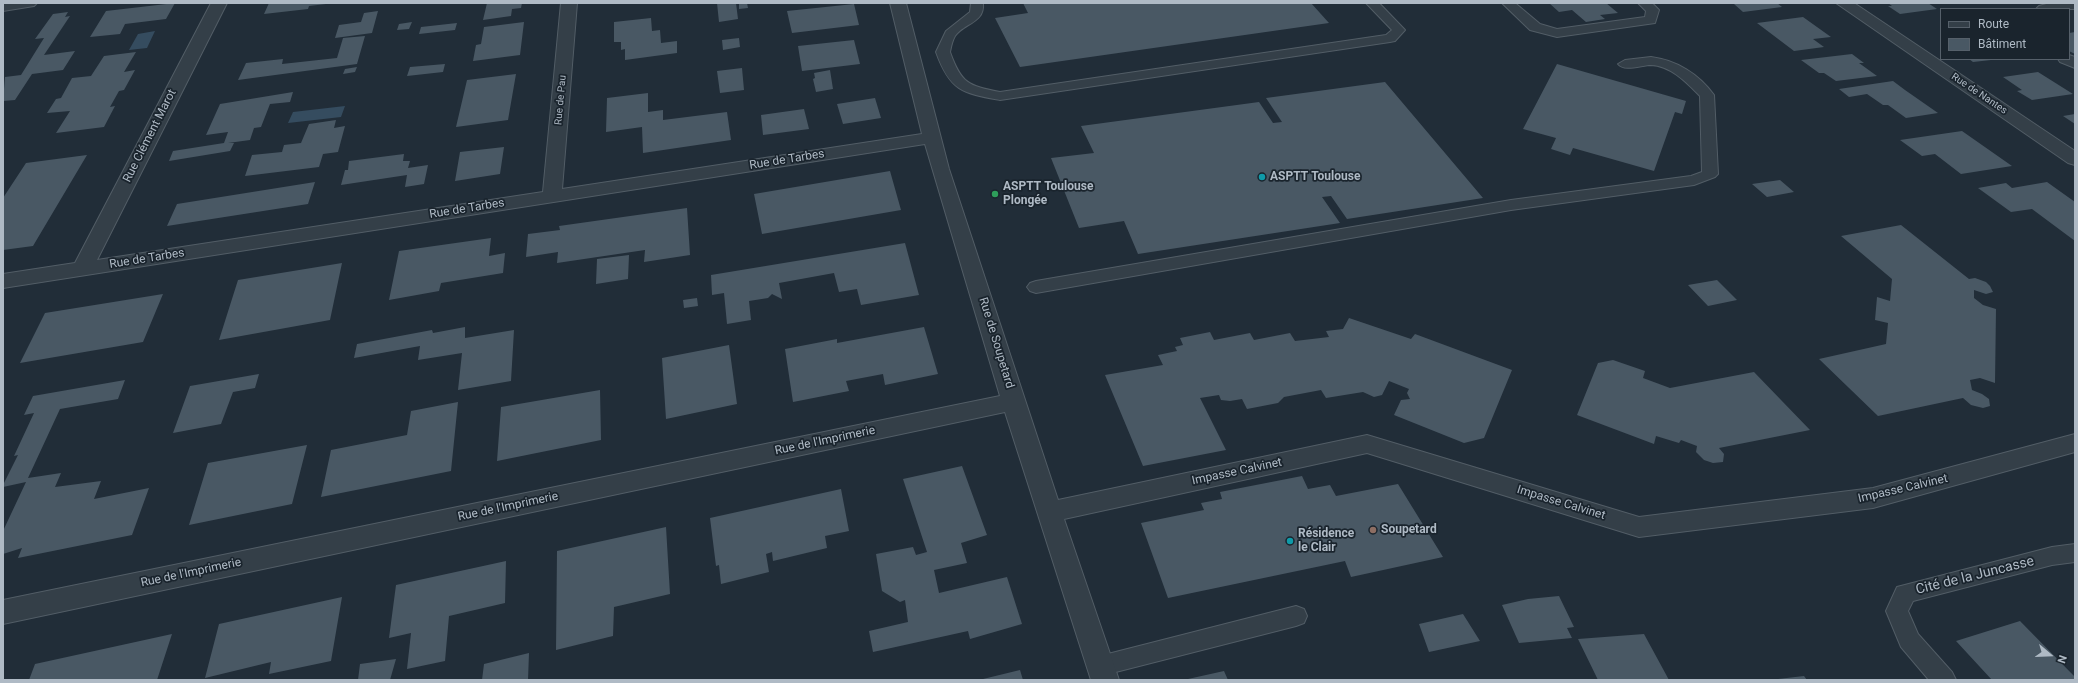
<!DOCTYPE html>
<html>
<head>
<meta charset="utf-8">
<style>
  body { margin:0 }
  #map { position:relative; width:2078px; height:683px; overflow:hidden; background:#212d38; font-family:Roboto,sans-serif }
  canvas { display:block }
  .frame { position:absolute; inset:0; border:4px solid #afbac5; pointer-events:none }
  .legend { position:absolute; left:1940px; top:8px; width:130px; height:52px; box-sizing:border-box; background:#1a242d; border:1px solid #56606a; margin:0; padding:5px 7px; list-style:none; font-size:12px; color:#afbac5 }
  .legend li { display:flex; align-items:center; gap:8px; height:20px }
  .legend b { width:20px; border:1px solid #56606a }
  .north { position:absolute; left:2030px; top:635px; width:40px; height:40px; -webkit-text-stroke:3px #1a242d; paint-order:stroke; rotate:109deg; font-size:11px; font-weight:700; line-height:16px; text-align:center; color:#afbac5 }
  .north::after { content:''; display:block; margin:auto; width:14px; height:18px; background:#afbac5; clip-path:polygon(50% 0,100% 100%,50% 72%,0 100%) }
</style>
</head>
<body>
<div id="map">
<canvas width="2078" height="683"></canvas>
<div class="frame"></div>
<ul class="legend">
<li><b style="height:5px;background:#343f48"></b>Route</li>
<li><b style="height:11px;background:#495864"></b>Bâtiment</li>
</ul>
<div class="north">N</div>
</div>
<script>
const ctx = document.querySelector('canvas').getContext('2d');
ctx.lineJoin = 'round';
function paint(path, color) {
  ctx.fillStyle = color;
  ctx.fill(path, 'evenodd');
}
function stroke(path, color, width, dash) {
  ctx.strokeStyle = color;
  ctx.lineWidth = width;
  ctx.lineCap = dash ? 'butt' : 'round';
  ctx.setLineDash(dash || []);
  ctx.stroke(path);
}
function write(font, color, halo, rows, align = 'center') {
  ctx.font = font + ' Roboto,sans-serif';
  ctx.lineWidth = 3.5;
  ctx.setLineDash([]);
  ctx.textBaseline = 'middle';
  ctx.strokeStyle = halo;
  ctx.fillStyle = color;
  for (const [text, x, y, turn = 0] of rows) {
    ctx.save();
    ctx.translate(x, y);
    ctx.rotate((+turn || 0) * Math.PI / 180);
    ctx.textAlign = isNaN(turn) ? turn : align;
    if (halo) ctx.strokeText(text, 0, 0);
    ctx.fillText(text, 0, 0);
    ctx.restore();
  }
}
const water = new Path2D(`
  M155 31 147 48 129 50 138 34Z
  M345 106 341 117 288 123 293 112Z`);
const building = new Path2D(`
  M175 3 166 19 125 24 120 34 90 37 106 11Z
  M269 3H326V4L309 6 308 9 264 14Z
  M487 3H522L521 8 512 9 511 16 483 20Z
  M717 3H736L738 19 719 22Z
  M739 3H747L748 8 739 9Z
  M1023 3H1311L1329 23 1020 67 995 18 1028 13Z
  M1549 3H1606L1618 13 1600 15 1605 19 1586 22 1572 10 1559 12Z
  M1724 3H1777L1782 7 1743 12 1734 4Z
  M1888 3H1928L1937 9 1900 14 1888 6H1892Z
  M854 4 859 25 792 33 787 11Z
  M378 11 372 33 335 38 339 25 361 22 364 13Z
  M68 12 65 17 70 16 44 55 75 51 63 70 32 74 15 100 3 101 5 77 21 75 44 38 35 39 53 14Z
  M1803 17 1831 37 1813 39 1824 47 1794 51 1757 23Z
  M651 18 652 31 660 30 661 43 677 41V53L625 60V49L621 50V42H614V22Z
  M412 22 409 29 397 30 399 24Z
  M524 22 520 55 473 61 476 45 481 44 484 27Z
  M457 23 455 30 419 34 421 27Z
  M2075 32V54L2069 51V33Z
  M365 36 357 64 238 80 246 63 283 59 282 64 337 58 343 38Z
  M739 38 740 47 723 50 722 40Z
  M854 40 860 64 802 71 798 46Z
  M136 52 124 72 135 70 124 90 119 91 110 107 115 106 104 127 56 133 70 111 47 113 56 99 61 98 72 78 91 76 104 56Z
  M1852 54 1864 63H1859L1877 76 1836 81 1824 73H1819L1801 60Z
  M1969 59H1991V60L1973 62Z
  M445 64 443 72 407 76 410 67Z
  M1557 64 1686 101 1682 114 1675 112 1654 171 1573 148 1570 155 1551 149 1556 138 1523 129Z
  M357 67 355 72 343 74 345 69Z
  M742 68 744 90 720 93 717 71Z
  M830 70 833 89 816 92 813 79 815 78 814 73Z
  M2038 72 2073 94 2032 100 2017 91 2022 90 2003 77Z
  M516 74 508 120 456 127 467 80Z
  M1893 81 1905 90 1938 113 1906 118 1888 105H1883L1867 94 1849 97 1839 89Z
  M1385 82 1483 198 1347 219 1331 196 1322 197 1340 223 1138 254 1124 221 1079 228 1051 158 1094 153 1081 126 1259 102 1273 123 1282 122 1266 98Z
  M293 92 290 102 270 104 261 127 254 128 250 140 228 143H234L230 151 169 161 173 151 224 143 228 132 206 135 220 104Z
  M648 93V112L663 110V120L727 112 731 140 643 153 642 127 606 132 607 98Z
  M875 98 881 118 843 124 837 104Z
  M804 109 809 129 763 135 761 115Z
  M2075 114V124L2063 116Z
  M336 120 334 128 345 126 338 152 323 154 319 167 245 176 252 155 282 152 284 145 301 143 309 124Z
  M1962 131 2012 166 1961 174 1935 154 1922 156 1900 140Z
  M504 147 500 174 455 181 460 152Z
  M404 154 403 161H410L408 168 428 165 424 184 405 187 407 175 341 185 345 170H348L349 161Z
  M87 155 33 246 3 250V198L26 163Z
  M890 171 901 210 762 234 754 194Z
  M1780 180 1794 192 1767 197 1752 184Z
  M315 182 308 204 167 226 177 204Z
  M2047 182 2075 202V241L2032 209 2011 212 1978 188 2006 183 2012 188Z
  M687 208 690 255 644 262 645 250 557 263 558 252 526 257 528 234 560 230 559 226Z
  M1901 225 1969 279 1975 278 1986 282 1990 286 1993 292 1986 294 1974 290V298L1983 305 1996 309 1995 383 1980 378 1970 380 1972 390 1982 394 1989 399 1990 406 1983 408 1971 405 1963 398 1878 416 1819 359 1886 344 1888 323 1875 320 1877 297 1890 301 1892 279 1841 236Z
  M491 238 489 256 505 253 503 273 441 283 439 291 389 300 399 251Z
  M905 243 919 295 861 305 857 289 839 292 834 273 779 283 782 299 772 294 768 298 749 301 751 320 727 324 724 293 712 295 711 275Z
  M629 255 628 279 596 284 597 259Z
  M342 263 330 320 219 340 238 280Z
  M1717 280 1737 300 1708 306 1688 285Z
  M163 294 143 342 20 363 45 313Z
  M697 298 698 306 684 308 683 300Z
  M1349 318 1411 339 1415 334 1512 370 1484 438 1464 443 1394 415 1401 400 1410 399 1407 393 1409 389 1389 381 1382 395 1374 397 1363 392 1326 398 1321 390 1284 397 1278 403 1247 409 1242 399 1230 401 1221 400 1219 395 1200 398 1226 450 1143 466 1105 375 1163 365 1158 355 1177 351 1175 347 1183 345 1180 338 1210 332 1214 340 1250 333 1254 340 1290 333 1295 341 1329 337 1326 331 1343 329Z
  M465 327V338L514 330 511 381 458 390 462 353 418 360 420 346 354 358 357 344 432 330 433 333Z
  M924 327 938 374 885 385 883 374 846 381 849 391 793 402 785 349 837 339V343Z
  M729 345 737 404 666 419 662 358Z
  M1613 360 1645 371 1643 378 1670 388 1754 372 1810 430 1719 448 1724 454 1723 462 1713 463 1704 460 1696 452 1697 446 1681 440 1679 443 1656 436 1654 444 1577 415 1598 363Z
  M259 374 255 388 233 392 221 424 173 433 190 386Z
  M125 380 118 399 60 409 28 478 61 473 55 487 101 481 94 499 149 488 132 535 18 558 22 548 3 554V531L26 482 3 487V485L18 455 14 456 34 413 24 415 33 396Z
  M600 390 601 440 497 461 501 407Z
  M458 402 451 471 321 497 331 450 407 435 411 411Z
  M307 445 292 504 189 525 208 463Z
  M962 466 987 535 961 543 967 563 934 570 939 593 1007 577 1022 624 970 639 968 631 873 652 869 631 908 622 905 600 900 602 882 591 876 554 913 547 916 555 927 552 903 479Z
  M1302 476 1308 489 1330 485 1336 496 1398 484 1443 557 1351 577 1345 561 1168 598 1141 523 1204 510 1201 503 1222 499 1220 492Z
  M841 489 849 531 825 536 827 548 773 561 772 552 766 554 769 572 721 584 719 565 716 566 710 518Z
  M666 527 670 594 614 607 613 636 556 650 557 551Z
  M506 561 505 603 449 616 445 661 407 669 411 633 389 638 396 585Z
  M1559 596 1574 627 1567 628 1572 638 1519 643 1502 605 1528 599Z
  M342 597 331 661 269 674 271 662 205 678 219 624Z
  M1463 614 1480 641 1429 652 1419 624Z
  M2020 621 2075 677V680H1992L1956 641Z
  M172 634 157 680H29L35 664Z
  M1644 634 1669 680H1598L1578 639Z
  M529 653 528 680H482L484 664Z
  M396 659 390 680H358L360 664Z
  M1020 670 1023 680H983V679Z
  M1224 671 1228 680H1188V679Z
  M1804 676 1807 680H1778V679Z`);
const service = new Path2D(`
  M971 3H983C985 23 964 23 955 36 952 41 951 47 950 52 961 83 968 86 1000 92L1386 35 1392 30 1366 3H1379L1405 30 1395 41 1390 42 1000 100C962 93 950 91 936 52L946 31 970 12Z
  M1502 3H1515L1540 24 1557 29 1645 17 1646 11 1638 3H1652L1659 10 1655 23 1557 37 1530 30Z
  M1651 57C1676 60 1699 74 1714 95L1718 174 1715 177 1694 185 1511 210 1036 293 1030 291 1027 287 1030 283 1036 281 1511 200 1691 176 1702 172 1700 96C1686 82 1671 66 1651 65 1642 65 1624 72 1618 64L1625 60Z
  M2075 544V562L2052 565 1913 601 1908 611 1918 634 1952 672 1956 680H1929L1901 647 1886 611 1897 587 2052 547Z
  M1296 606 1304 609 1307 616 1304 623 1296 626 1100 676 1092 673 1088 666 1092 659 1100 656Z`);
const minor = new Path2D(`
  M3 3H37L34 6 3 11Z
  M211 3H227L97 260 543 192 561 3H577L562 189 922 134 890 3H906L949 169 1058 500 1367 435 1639 517 1873 488 2075 434V452L1873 508 1639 537 1367 453 1064 519 1119 680H1091L1005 412 3 624V600L1000 396 925 144 3 288V274L75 263Z
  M1836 3H1854L2075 151V165L2068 163Z
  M2050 3H2075V9H2036L2039 6Z
  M2069 55 2075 57V68L2060 62 2058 59H2069Z`);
const markers = [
  [1262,177,4,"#0f9aa8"],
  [995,194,4,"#2e9e5b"],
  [1373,530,4,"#8d6e63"],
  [1290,541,4,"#0f9aa8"]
];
const farStreetnames = [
  ["Rue de Nantes",1979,94,34],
  ["Rue de Pau",561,100,-85]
];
const streetNames = [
  ["Rue Clément Marot",150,136,-63],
  ["Rue de Tarbes",787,160,-9],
  ["Rue de Tarbes",467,209,-9],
  ["Rue de Tarbes",147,259,-9],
  ["Rue de Soupetard",996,343,73],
  ["Rue de l'Imprimerie",825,441,-12],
  ["Impasse Calvinet",1237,472,-12],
  ["Impasse Calvinet",1903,489,-13],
  ["Impasse Calvinet",1561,503,17],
  ["Rue de l'Imprimerie",508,507,-12],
  ["Rue de l'Imprimerie",191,573,-12]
];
const poiNames = [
  ["ASPTT Toulouse",1270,177],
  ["ASPTT Toulouse",1003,187],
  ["Plongée",1003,201],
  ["Soupetard",1381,530],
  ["Résidence",1298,534],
  ["le Clair",1298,548]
];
const nearStreetnames = [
  ["Cité de la Juncasse",1975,576,-14]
];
paint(water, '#354c5f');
paint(building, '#495864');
stroke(service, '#525d66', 2);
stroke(minor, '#525d66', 2);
paint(service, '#343f48');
paint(minor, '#343f48');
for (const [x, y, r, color] of markers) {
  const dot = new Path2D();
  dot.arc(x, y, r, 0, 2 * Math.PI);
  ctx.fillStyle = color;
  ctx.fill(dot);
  stroke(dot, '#1a242d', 1.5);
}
write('10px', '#afbac5', '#1a242d', farStreetnames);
write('12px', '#afbac5', '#1a242d', streetNames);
write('bold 12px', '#afbac5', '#1a242d', poiNames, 'left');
write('14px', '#afbac5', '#1a242d', nearStreetnames);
</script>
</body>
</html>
